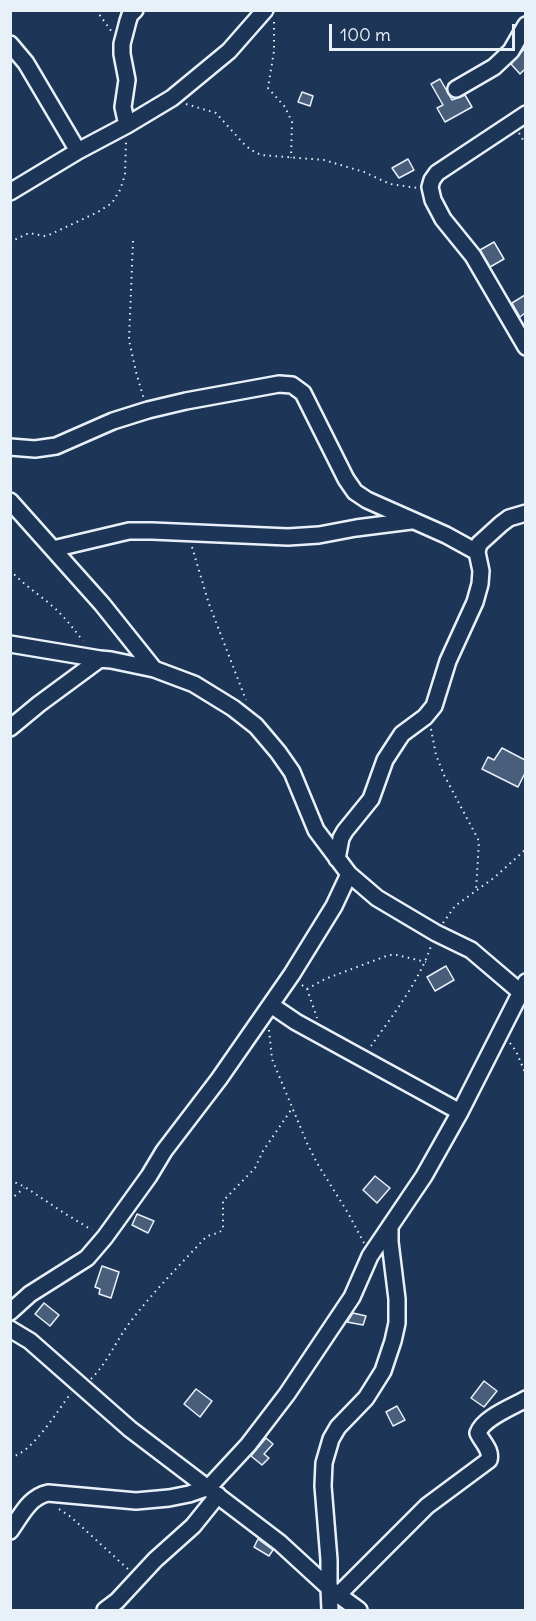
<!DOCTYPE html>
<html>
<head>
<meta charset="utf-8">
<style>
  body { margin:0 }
  #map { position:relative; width:536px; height:1621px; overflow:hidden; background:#1d3557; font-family:Delius,sans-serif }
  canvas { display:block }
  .frame { position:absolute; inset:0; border:12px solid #e8f1f8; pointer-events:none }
  .scale { position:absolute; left:329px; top:24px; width:186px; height:27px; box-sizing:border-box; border:3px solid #e8f1f8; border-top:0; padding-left:8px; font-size:18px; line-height:21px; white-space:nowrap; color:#e8f1f8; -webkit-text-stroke:4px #1d3557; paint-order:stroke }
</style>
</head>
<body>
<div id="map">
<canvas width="536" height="1621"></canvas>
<div class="frame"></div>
<div class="scale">100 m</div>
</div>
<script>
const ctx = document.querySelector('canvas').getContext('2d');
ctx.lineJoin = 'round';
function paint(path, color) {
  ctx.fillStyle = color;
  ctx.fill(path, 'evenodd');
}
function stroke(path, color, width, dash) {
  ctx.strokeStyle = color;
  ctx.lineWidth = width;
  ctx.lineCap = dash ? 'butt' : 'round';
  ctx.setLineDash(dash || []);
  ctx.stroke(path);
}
const building = new Path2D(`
  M525 48V69L520 74 511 64Z
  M440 79 452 100 465 95 472 107 445 122 437 108 443 105 431 84Z
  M302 92 313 96 310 106 298 102Z
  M408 159 414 170 399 178 392 168Z
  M494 242 504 259 490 267 480 250Z
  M525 295V313L520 317 512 303Z
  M502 748 525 760V773L518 787 482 769 488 757 494 760Z
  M446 966 454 980 435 991 427 977Z
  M375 1176 390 1188 377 1203 363 1190Z
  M137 1214 154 1221 148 1233 132 1225Z
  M102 1266 119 1272 111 1298 99 1294 100 1289 95 1287Z
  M44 1303 59 1315 50 1326 35 1314Z
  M353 1313 366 1316 363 1325 347 1322Z
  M484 1381 497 1391 484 1407 471 1398Z
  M196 1389 212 1401 200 1417 184 1404Z
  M397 1406 405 1420 393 1426 386 1412Z
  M266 1438 273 1444 264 1454 269 1458 262 1465 251 1456Z
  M258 1539 273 1550 269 1556 254 1547Z`);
const path = new Path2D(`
  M96 10 112 32
  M274 22V51L268 88 285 107 292 122 291 158
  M186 104 216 113 243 143 251 150 261 155 324 160 364 172 390 184 418 188
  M519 133 526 145
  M133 241 129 340 136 372 144 399
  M10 242 29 233 44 236 49 235 98 212 112 203 120 190 125 175 126 141
  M192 547 209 604 246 700
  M10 570C23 584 37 593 51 605 64 616 73 628 83 641
  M431 729 436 755 444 775 479 841 476 890
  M443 923 455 906 495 877 526 849
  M302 985 307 989 317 1018
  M307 989 325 979 389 955H397L426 962
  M269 1030 272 1059 307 1143 317 1163 348 1213 364 1243
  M510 1043 516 1051 526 1075
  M371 1046C392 1016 419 982 431 946
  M10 1180 25 1187 64 1213 92 1230
  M10 1200 24 1188
  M91 1379C107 1363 115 1343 128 1325 151 1294 179 1266 205 1238 211 1233 218 1235 223 1229V1201L255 1168 263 1151 293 1107
  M10 1457C31 1455 58 1410 71 1393
  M59 1509 71 1517 129 1570`);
const street = new Path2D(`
  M10 44 26 63 78 151
  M456 89 494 67 511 51 526 25
  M526 114 437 173 432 180 430 187 433 200 443 219 473 256 526 347
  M127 125 123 107 127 80 122 54V44L128 21 130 15 135 10
  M10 192 78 151 127 125 172 98 229 51 265 10
  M10 447 35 449 56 446 113 421 148 410 186 401 279 384 292 385 303 393 346 479 355 492 367 500 446 535 477 552
  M10 501 102 604 154 669
  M53 549 129 531H152L288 537 319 535 356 528 411 521
  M10 644 100 659
  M10 728 39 704 100 659 111 660 154 669 194 684 233 708 256 726 278 752 292 772 316 830 349 874 377 898 436 933 471 950 525 996
  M337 859 341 838 345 831 371 799 385 760 398 740 402 734 425 717 434 706 448 661 475 602 480 584 481 571 477 552 479 544 501 524 509 518 526 513
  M271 1005 296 1022 460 1112
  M10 1312 30 1294 87 1258 105 1237 149 1176 164 1151 219 1079 292 974 334 906 349 874
  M10 1329 30 1341 130 1429 280 1543 329 1588 359 1610
  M10 1531C21 1516 29 1497 48 1493L136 1501 169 1498 189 1494 209 1487 248 1445 287 1394 352 1297 370 1256 424 1176 460 1112 526 982
  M338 1595 427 1506 489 1460C492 1450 482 1442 478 1433 483 1418 512 1407 526 1399
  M105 1610 117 1601 155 1560 193 1526 218 1495
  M330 1610 329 1588V1560L323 1486 324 1463 331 1439 338 1427 366 1398 383 1371 393 1341 397 1323V1299L390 1242V1226`);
paint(building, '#495e7a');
stroke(building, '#e8f1f8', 1.5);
stroke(street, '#e8f1f8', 20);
stroke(path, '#e8f1f8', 2, [1.5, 4.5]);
stroke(street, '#1d3557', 15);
</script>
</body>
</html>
